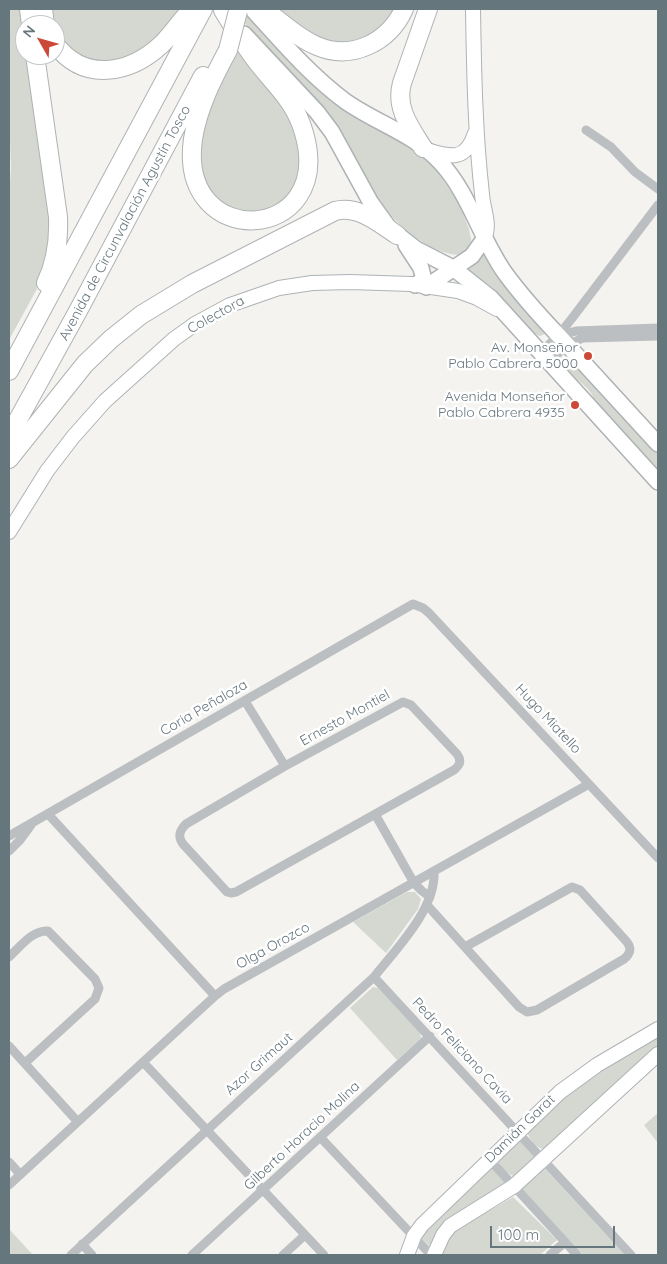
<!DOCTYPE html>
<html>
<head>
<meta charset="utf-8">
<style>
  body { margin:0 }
  #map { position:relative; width:667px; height:1264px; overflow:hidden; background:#f4f3f0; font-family:Quicksand,sans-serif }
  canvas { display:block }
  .frame { position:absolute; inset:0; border:10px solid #66767d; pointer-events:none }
  .north { position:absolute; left:15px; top:15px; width:50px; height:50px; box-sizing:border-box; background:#fff; border:1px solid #c2c8cb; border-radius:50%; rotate:308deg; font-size:14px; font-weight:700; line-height:20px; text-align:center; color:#66767d }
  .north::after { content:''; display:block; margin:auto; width:18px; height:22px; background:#cc4938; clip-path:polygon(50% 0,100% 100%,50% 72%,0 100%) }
  .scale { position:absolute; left:490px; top:1226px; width:125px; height:22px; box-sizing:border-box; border:2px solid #66767d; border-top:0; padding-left:6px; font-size:15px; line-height:18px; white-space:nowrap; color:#66767d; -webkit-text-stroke:4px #fff; paint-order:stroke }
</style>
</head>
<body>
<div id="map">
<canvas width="667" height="1264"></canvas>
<div class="frame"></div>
<div class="north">N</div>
<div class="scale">100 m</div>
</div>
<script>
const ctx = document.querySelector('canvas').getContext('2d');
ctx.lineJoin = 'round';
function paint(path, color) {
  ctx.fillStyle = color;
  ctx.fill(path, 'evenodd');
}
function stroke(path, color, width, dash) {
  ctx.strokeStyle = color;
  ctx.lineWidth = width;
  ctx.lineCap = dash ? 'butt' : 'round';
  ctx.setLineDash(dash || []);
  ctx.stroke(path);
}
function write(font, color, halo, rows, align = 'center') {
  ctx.font = font + ' Quicksand,sans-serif';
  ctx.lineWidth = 5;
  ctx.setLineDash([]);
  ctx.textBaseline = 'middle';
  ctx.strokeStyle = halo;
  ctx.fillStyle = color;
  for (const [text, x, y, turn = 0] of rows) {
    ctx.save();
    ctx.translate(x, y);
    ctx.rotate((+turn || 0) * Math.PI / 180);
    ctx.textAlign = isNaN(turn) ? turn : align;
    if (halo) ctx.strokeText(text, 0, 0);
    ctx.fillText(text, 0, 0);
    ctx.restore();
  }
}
const green = new Path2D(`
  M9 9H26L25 55H31L54 216 44 276 9 340V199L11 169 9 106Z
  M49 9H184L147 48 111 64 83 59 61 42 55 33V25H52Z
  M232 9H242L269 39 379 129 412 149 435 168 459 203 469 229 472 244 469 249 461 255C448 255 437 250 426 244 373 215 365 162 331 118 301 80 264 45 232 9Z
  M275 9H397L378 32 345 45 315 39Z
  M236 47 276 93 299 135 301 170 292 193 274 208 244 214 214 199 201 174 202 126 224 69Z
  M482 251 547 333 540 336 535 334 492 287 464 267Z
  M568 355 658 453V472L595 404C594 401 593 396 591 393 582 380 561 373 568 355Z
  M407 892H415L421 899 418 909 386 953 353 922Z
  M373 987 378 988 420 1033 421 1038 397 1060 350 1008Z
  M658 1033V1050L548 1151C537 1149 529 1140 526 1129L560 1096Z
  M658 1113V1143L644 1125Z
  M520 1140 534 1154 536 1162 519 1178C510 1176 502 1169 498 1161Z
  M491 1167 504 1181 506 1186 432 1248 420 1237Z
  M544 1168 625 1255H583L521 1188Z
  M513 1197 557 1240 540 1255H441L451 1233Z
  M9 1229 33 1255H9Z`);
const street = new Path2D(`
  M586 130 611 147 635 172 658 189
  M559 336 576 331 658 328
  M541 352 558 336 573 317 658 205
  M549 362 567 345 583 338 658 336
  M245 701 285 766 403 702 411 705 457 754C462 761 460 765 454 770L236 892 231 893 227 892 183 844C177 836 180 830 186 824L285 766
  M48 814 215 996
  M375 814 414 883 422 891 430 897
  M9 836 413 604 423 608 429 613 658 858
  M9 851 20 840 31 825
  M427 905 519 1007 527 1012 537 1010 624 959C630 954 632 949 627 942L580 890 572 887 465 947
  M9 957C20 947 32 930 48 931L95 979 99 988 95 999 25 1063
  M374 977 631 1255
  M9 1046 77 1121
  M143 1062 324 1255
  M320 1137 431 1255
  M489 1159 577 1255
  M9 1162 20 1174
  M9 1185 215 996 224 989 589 784
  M82 1244 92 1255
  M71 1255 374 977C396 949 436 909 434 872
  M192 1255 430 1036
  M283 1255 305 1235
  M550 1255 565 1242`);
const secondary = new Path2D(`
  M473 9C474 71 475 132 482 194 483 210 491 224 484 239
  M427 150C450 157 466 162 475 133
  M9 532 47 471 73 437 105 401 174 339 195 324 230 305 279 288 312 283 350 282 411 284 458 291 477 298 497 309
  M407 1255 414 1236 422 1225 560 1092 597 1065 658 1029
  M434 1255 443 1235 450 1226 514 1186 658 1054`);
const primary = new Path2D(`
  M252 9C281 41 310 75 345 101 376 123 414 134 440 162 470 194 480 238 505 273 521 295 540 316 559 336 592 372 625 408 658 444
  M244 34 317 112 332 132 371 203 389 228 416 249 453 268 491 298 658 482
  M406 245 421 268 423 276V280L415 285
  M426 287 472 256 484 239`);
const highway = new Path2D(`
  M29 9 31 25
  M43 9 45 25
  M263 9C281 21 297 38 317 46 352 61 389 42 404 9
  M223 10C232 25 242 41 252 55 271 82 295 99 304 133 336 244 177 253 193 139 198 107 213 78 228 50
  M55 44C84 83 130 74 162 44 173 33 181 20 192 9
  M35 55 58 217C59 241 56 262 46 283
  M423 148C410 127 395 108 402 83L428 9
  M9 371 203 9
  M9 436 78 311 203 76
  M9 459 85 364 111 339 141 315 192 284 335 211C358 205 379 223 397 235`);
const highwayBridge = new Path2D(`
  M228 50 238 11`);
const markers = [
  [588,356,5,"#cc4938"],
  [575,405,5,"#cc4938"]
];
const streetNames = [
  ["Avenida de Circunvalación Agustín Tosco",125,223,-62],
  ["Colectora",216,315,-29],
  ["Coria Peñaloza",204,708,-30],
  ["Ernesto Montiel",345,718,-29],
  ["Hugo Miatello",548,719,47],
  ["Olga Orozco",273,946,-29],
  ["Pedro Feliciano Cavia",462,1051,47],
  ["Azor Grimaut",259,1064,-42],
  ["Damián Garat",520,1129,-44],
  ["Gilberto Horacio Molina",302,1136,-43]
];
const poiNames = [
  ["Av. Monseñor",578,348],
  ["Pablo Cabrera 5000",578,364],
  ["Avenida Monseñor",565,397],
  ["Pablo Cabrera 4935",565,413]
];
paint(green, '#d4d8d0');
stroke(secondary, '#aeb3b6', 16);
stroke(primary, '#adb2b4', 18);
stroke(highway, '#afb3b4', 20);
stroke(street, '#bbbfc1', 9);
stroke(secondary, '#fff', 14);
stroke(primary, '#fff', 15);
stroke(highway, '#fff', 18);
stroke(highwayBridge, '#afb3b4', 20, []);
stroke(highwayBridge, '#fff', 18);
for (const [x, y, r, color] of markers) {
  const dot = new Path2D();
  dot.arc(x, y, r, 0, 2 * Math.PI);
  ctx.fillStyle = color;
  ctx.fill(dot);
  stroke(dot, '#fff', 2);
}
write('14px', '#66767d', '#fff', streetNames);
write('14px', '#66767d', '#fff', poiNames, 'right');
</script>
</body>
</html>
